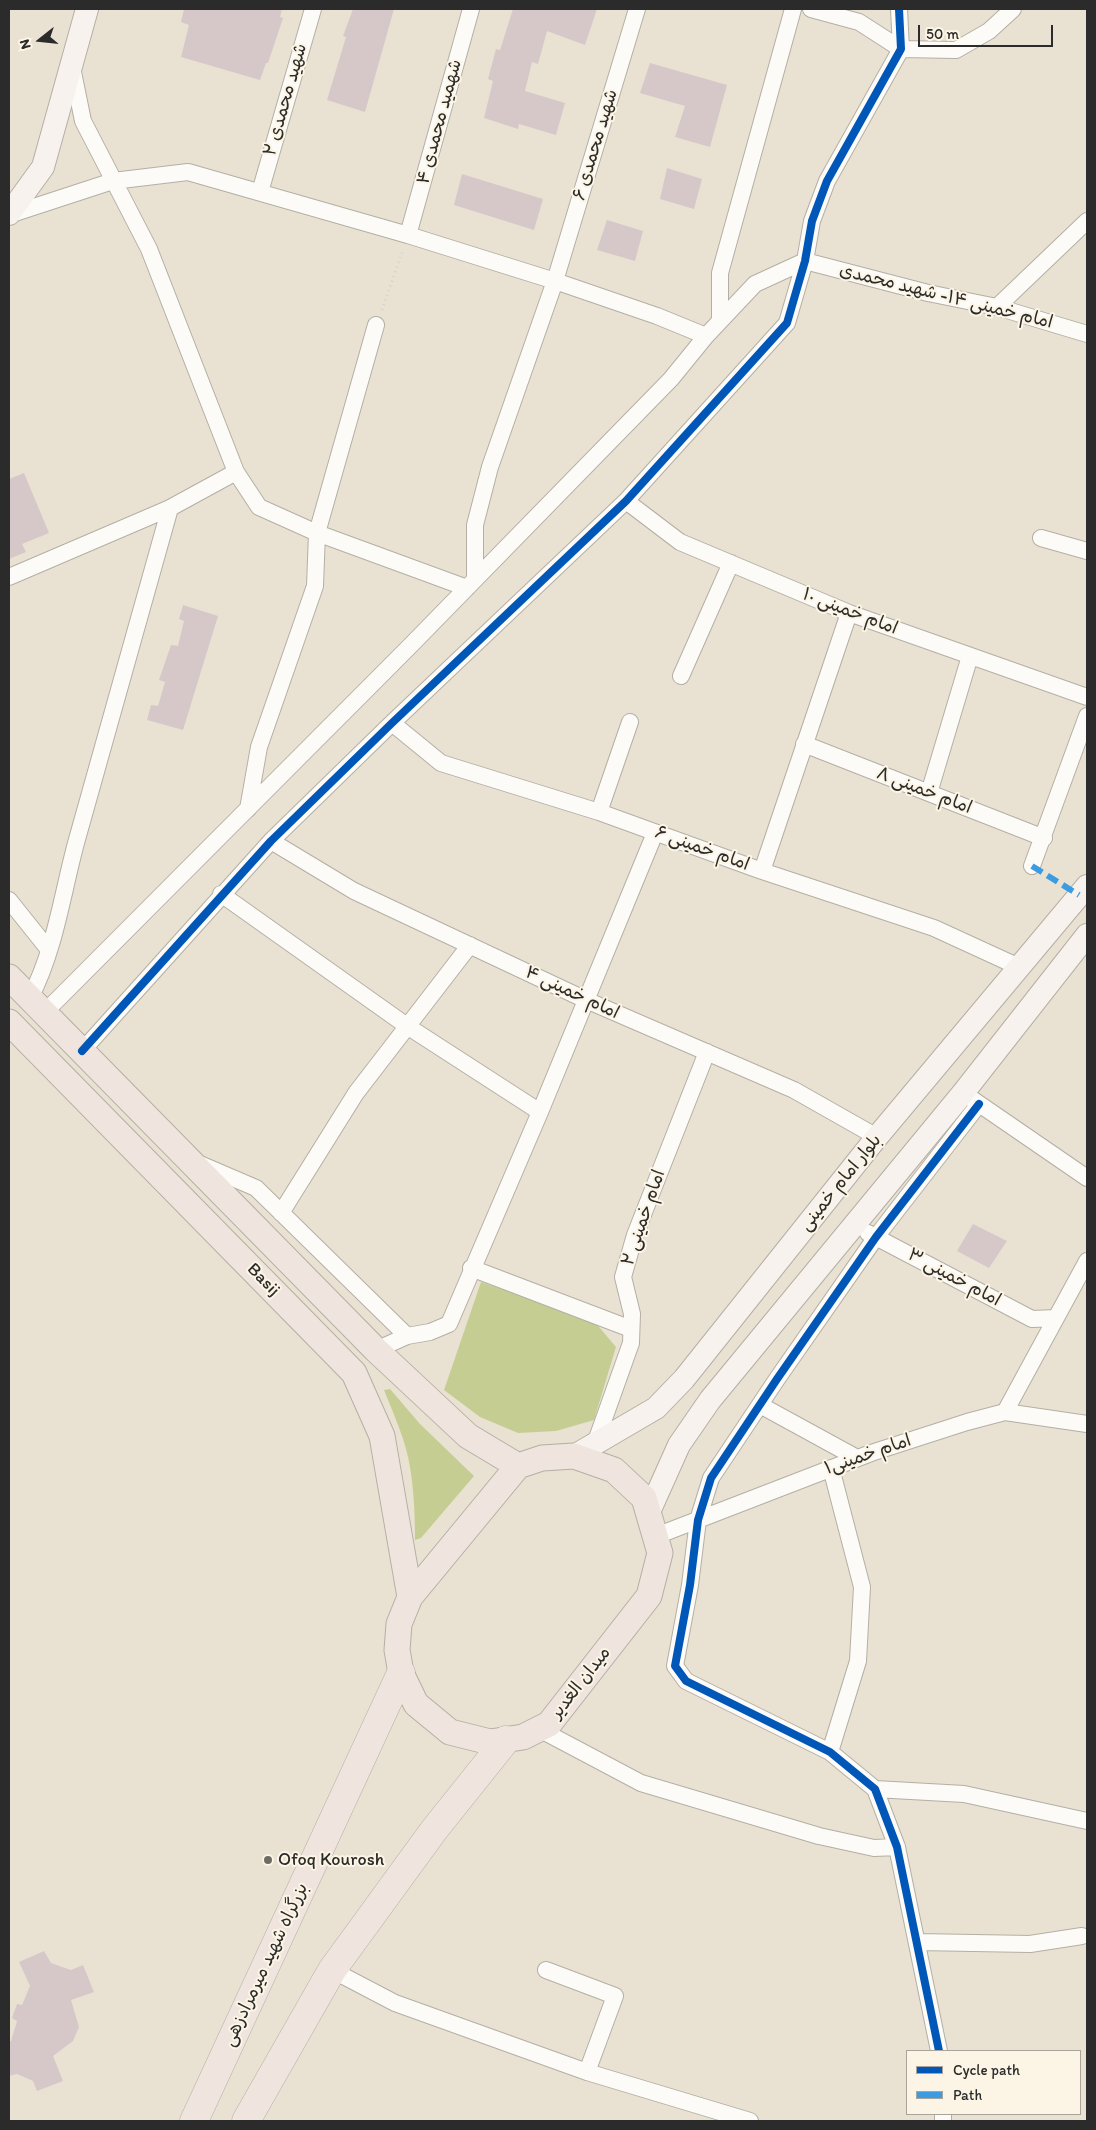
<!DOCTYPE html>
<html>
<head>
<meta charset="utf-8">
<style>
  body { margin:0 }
  #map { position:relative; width:1096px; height:2130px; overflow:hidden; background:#e9e2d2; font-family:Itim,sans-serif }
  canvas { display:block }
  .frame { position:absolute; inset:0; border:10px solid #2b2b2b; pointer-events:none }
  .legend { position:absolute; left:906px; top:2050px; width:175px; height:65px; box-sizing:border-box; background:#fcf5e5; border:1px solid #a8a49b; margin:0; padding:6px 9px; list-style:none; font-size:15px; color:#2b2b2b }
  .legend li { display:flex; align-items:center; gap:10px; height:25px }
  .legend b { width:25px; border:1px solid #a8a49b }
  .north { position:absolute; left:15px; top:15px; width:50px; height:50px; -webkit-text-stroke:4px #fcf5e5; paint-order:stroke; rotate:254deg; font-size:14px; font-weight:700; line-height:20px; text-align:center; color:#2b2b2b }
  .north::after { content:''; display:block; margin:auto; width:18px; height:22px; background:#2b2b2b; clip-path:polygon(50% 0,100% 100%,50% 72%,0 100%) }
  .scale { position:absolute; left:918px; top:25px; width:135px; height:22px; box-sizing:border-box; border:2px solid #2b2b2b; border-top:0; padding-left:6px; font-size:15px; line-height:18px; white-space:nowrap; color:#2b2b2b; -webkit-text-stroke:4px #fcf5e5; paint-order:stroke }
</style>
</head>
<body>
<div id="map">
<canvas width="1096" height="2130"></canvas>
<div class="frame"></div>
<ul class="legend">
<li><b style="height:6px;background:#0057b8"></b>Cycle path</li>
<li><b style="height:6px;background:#3d9ce1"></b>Path</li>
</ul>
<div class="north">N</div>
<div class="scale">50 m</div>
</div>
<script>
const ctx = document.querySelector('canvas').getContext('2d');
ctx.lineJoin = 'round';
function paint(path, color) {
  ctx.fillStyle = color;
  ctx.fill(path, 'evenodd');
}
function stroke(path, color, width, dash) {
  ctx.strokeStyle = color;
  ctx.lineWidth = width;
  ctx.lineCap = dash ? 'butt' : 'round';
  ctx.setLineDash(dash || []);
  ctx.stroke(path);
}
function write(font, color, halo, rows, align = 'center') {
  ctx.font = font + ' Itim,"Playpen Sans Arabic",sans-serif';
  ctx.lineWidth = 4;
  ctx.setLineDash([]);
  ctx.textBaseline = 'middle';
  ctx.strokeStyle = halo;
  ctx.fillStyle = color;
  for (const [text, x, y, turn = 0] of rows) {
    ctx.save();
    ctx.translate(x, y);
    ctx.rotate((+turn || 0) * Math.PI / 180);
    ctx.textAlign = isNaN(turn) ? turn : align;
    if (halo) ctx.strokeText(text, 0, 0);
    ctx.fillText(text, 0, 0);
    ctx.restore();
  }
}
const green = new Path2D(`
  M481 1282 594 1321 616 1347 594 1420 556 1431 518 1433 480 1417 444 1390Z
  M390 1389 420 1424 474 1476 421 1538 415 1540C415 1516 414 1491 410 1467 406 1441 394 1415 384 1390Z`);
const building = new Path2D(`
  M184 9H282L280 17 283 18 268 63H266L260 80 181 57 189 25 181 22Z
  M353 9H394L365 112 327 100 346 37 343 36Z
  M513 9H597L585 45 547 31 538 64 532 62 525 91 565 103 556 135 519 124 518 129 484 118 493 81 488 79 496 49 500 50Z
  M650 63 727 85 710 147 675 137 685 106 640 93Z
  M667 168 702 179 694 209 660 199Z
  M462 174 543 199 534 230 454 205Z
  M607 220 643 231 635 261 597 250Z
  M24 473 49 533 22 544 26 552 9 559V479Z
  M183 605 218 616 183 730 147 720 151 705 158 706 165 682 159 680 171 645 178 646 184 621 179 619Z
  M973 1224 1007 1241 989 1268 957 1251Z
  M44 1951 51 1963 71 1970 83 1965 94 1992 71 2000 79 2027 73 2041 53 2056 63 2081 37 2091 33 2081 17 2074 9 2076V2042L11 2041 17 2021 12 2018 17 2004 22 2005 30 1986 19 1962Z`);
const path = new Path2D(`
  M382 310 403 250`);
const street = new Path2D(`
  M811 9 859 22 901 49
  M901 49 956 50 989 31 1013 9
  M72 67 83 121 149 249 236 472 259 507 317 533 467 588
  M260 192 313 9
  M9 215 113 181 188 172 408 235 555 281 657 316 706 336
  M408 235 471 9
  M805 261 928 293 997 307 1087 334
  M997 307 1087 221
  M720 321V273L793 9
  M626 501 680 542 849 613 1087 697
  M1041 538 1087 551
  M9 577 170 508
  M475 579V525L490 467 555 281 637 9
  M681 676 731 563
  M392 723 441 763 599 812 762 871 934 928 1019 967
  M804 744 1044 838
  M929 793 970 656
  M248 809 259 747 315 586 317 533 376 325
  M599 812 630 722
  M271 841 354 891 586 1000 794 1090 877 1137
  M1032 866 1087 716
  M762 871 849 613
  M221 894 407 1026 540 1112
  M9 900 49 950
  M30 998C55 950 62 895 76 843 108 732 139 620 170 508L236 472
  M44 1013 411 645 671 379 706 336 755 284 805 261
  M82 1051 271 841 392 723 626 501 787 323 805 261 812 221 827 181 901 49 899 9
  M972 1099 1087 1178
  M200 1164 256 1188 407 1336
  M281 1213 356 1093 470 945
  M868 1233 1032 1319 1056 1318
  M471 1268 631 1329
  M376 1350 407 1336 430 1332 449 1324 540 1112 655 833
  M760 1405 857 1458
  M1005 1412 1087 1261
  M595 1444 631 1343 632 1314 623 1277 635 1235 707 1052
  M656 1536 871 1453 967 1422 1005 1412 1087 1424
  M539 1729 641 1783 819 1836 874 1848 897 1847
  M830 1752 858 1661 862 1587 831 1468
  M875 1789 964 1794 1087 1821
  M917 1942 1030 1944 1082 1936
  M332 1970 395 2003 587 2072 750 2121
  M546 1970 615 1996 587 2072
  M939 2051 897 1847 875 1789 830 1752 686 1681 675 1666 690 1585 698 1520 711 1478 777 1379 876 1237 979 1104
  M943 2114V2121`);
const secondary = new Path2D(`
  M9 214 43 167 87 9
  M574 1456 656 1408 684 1379 877 1137 1087 886
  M649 1512 679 1445 710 1400 963 1093 1087 935`);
const primary = new Path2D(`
  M9 977 376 1350 468 1436 518 1466
  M9 1022 354 1373 382 1436 410 1597
  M574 1456 614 1470 644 1498 660 1553 649 1596 549 1724 523 1737 490 1742 450 1732 416 1704 401 1673 397 1650 399 1624 410 1597 518 1466 542 1458Z`);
const highway = new Path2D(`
  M194 2121 401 1673
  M246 2121 332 1970 434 1830 506 1740`);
const quiet = new Path2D(`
  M1032 866 1079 895`);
const cycleway = new Path2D(`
  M82 1051 271 841 392 723 626 501 787 323 805 261 812 221 827 181 901 49 899 9
  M939 2051 897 1847 875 1789 830 1752 686 1681 675 1666 690 1585 698 1520 711 1478 777 1379 876 1237 979 1104`);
const markers = [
  [268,1860,5,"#6e6b65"]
];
const streetNames = [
  ["شهید محمدی ۲",286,100,-74],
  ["شهمید محمدی ۴",440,122,-75],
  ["شهید محمدی ۶",596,145,-73],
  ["امام خمینی ۱۴- شهید محمدی",946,297,14],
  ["امام خمینی ۱۰",850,612,21],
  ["امام خمینی ۸",924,791,21],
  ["امام خمینی ۶",702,849,20],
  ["امام خمینی ۴",572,993,25],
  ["بلوار امام خمینی",841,1183,-51],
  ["امام خمینی ۲",644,1218,-71],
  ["امام خمینی ۳",954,1278,28],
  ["Basij",263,1280,46],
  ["امام خمینی۱",868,1455,-19],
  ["میدان الغدیر",581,1683,-52],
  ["بزرگراه شهید میرمرادزهی",266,1965,-65]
];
const poiNames = [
  ["Ofoq Kourosh",278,1860]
];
paint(green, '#c6cd93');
paint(building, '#d6c8c9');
stroke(street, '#b4afa5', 18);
stroke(secondary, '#b4afa5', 24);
stroke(primary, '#b4afa5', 27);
stroke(highway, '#b4afa5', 29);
stroke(path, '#d3d1ce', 3, [1, 4]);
stroke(street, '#fcfbf8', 16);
stroke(secondary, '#f7f2ee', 22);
stroke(primary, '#efe5de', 25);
stroke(highway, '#efe5de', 28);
stroke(quiet, '#3d9ce1', 6, [12, 6]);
stroke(cycleway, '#0057b8', 8);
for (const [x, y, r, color] of markers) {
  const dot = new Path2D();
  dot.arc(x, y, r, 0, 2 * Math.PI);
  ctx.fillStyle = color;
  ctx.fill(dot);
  stroke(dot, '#fcf5e5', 2);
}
write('18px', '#2b2b2b', '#fcf5e5', streetNames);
write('18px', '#2b2b2b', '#fcf5e5', poiNames, 'left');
</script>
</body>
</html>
